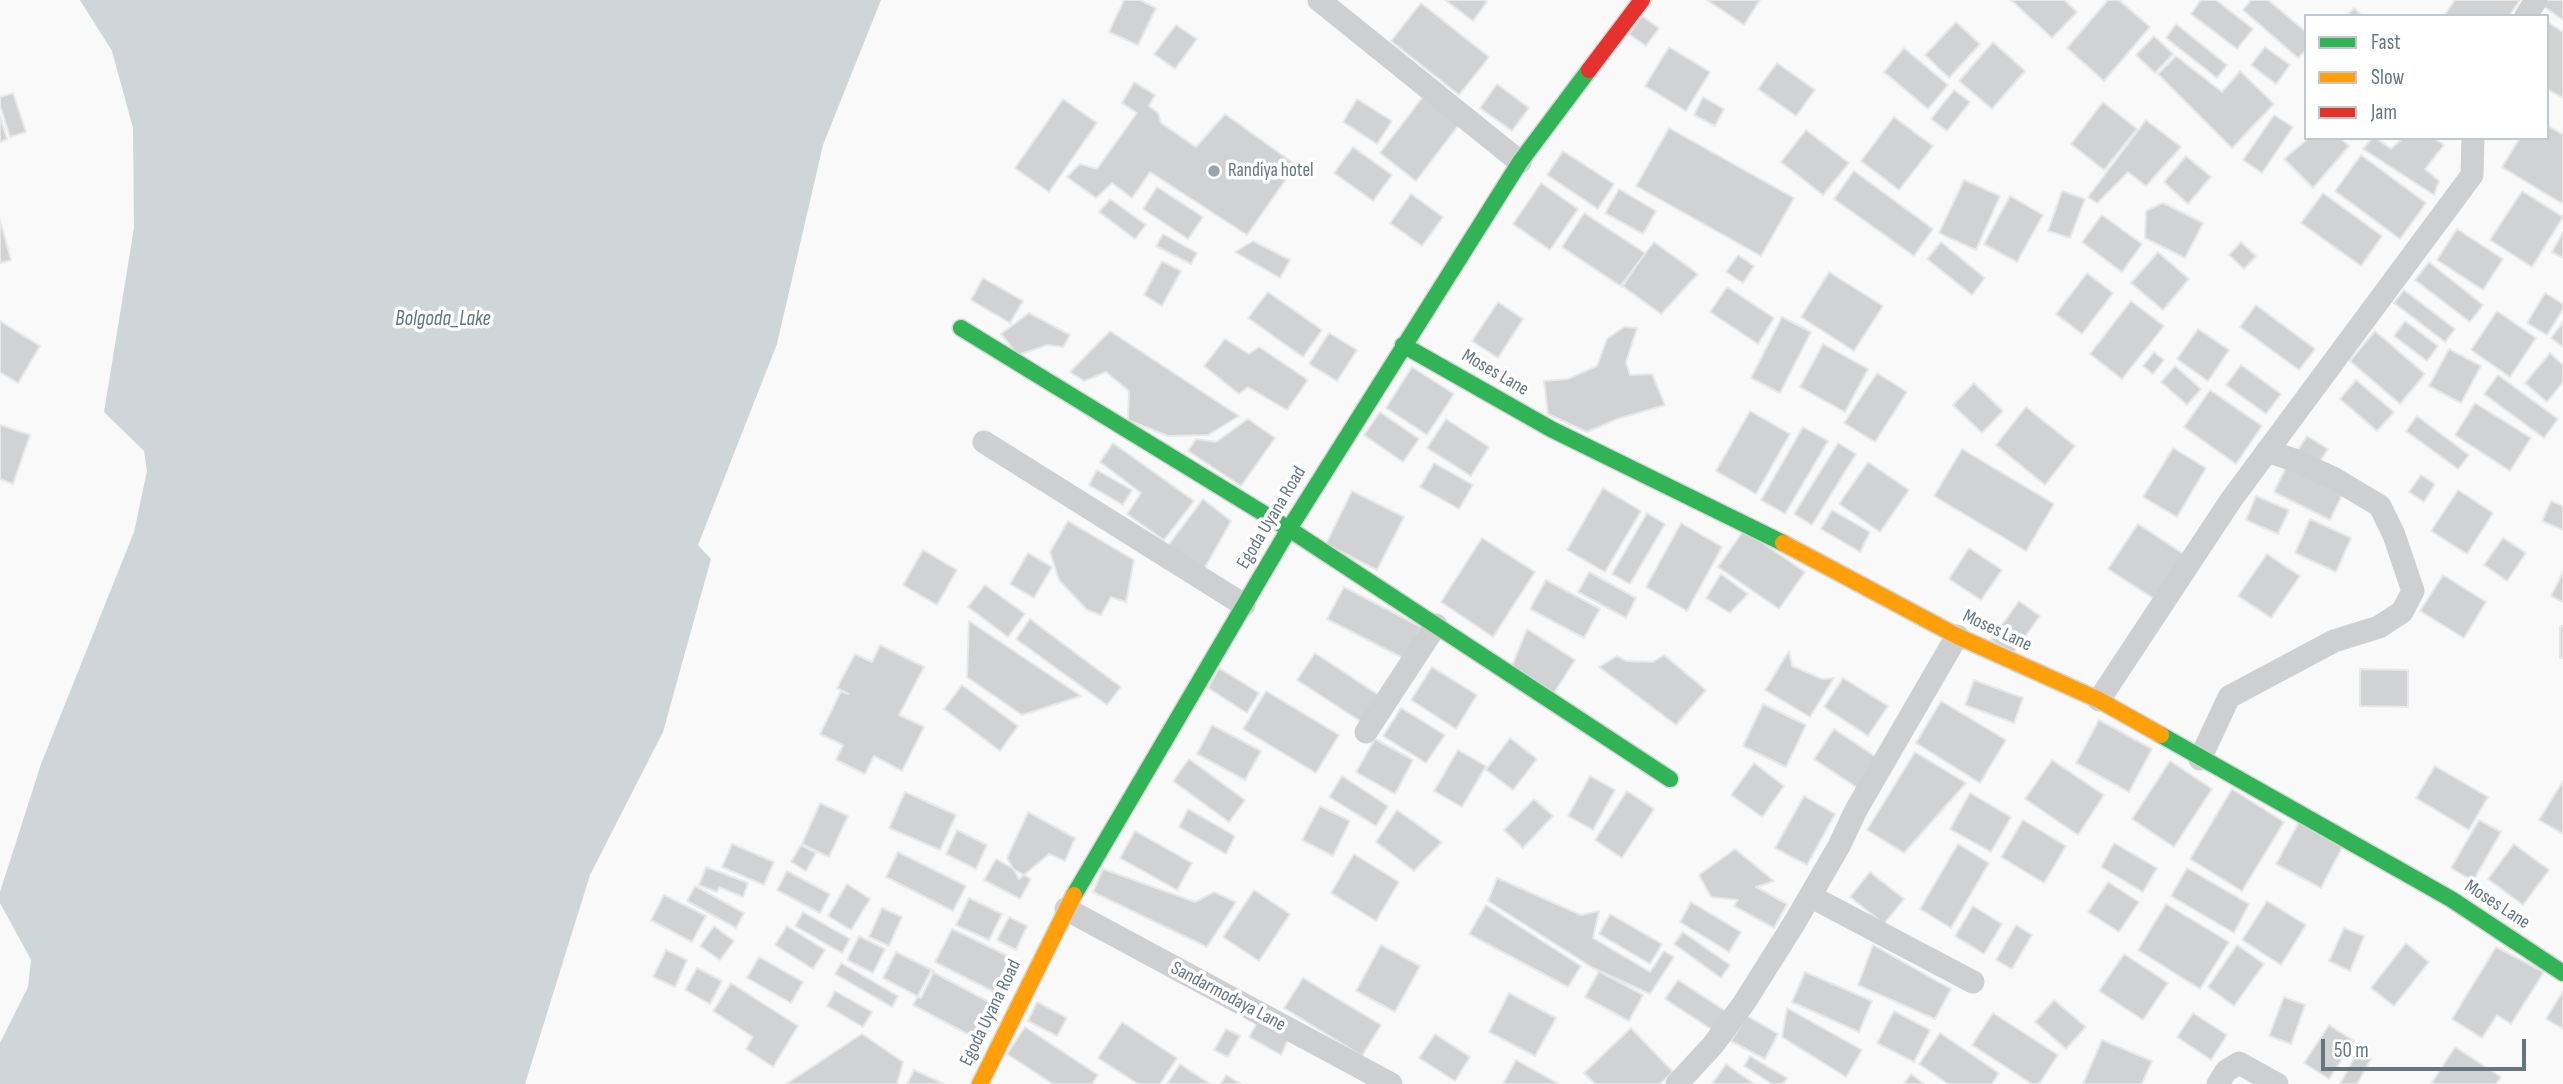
<!DOCTYPE html>
<html>
<head>
<meta charset="utf-8">
<style>
  body { margin:0 }
  #map { position:relative; width:2563px; height:1084px; overflow:hidden; background:#f9f9f9; font-family:"Sofia Sans Condensed",sans-serif }
  canvas { display:block }
  .legend { position:absolute; left:2304px; top:14px; width:245px; height:126px; box-sizing:border-box; background:#fff; border:2px solid #c1c8cd; margin:0; padding:9px 12px; list-style:none; font-size:21px; color:#657683 }
  .legend li { display:flex; align-items:center; gap:14px; height:35px }
  .legend b { width:35px; border:2px solid #c1c8cd }
  .scale { position:absolute; left:2321px; top:1039px; width:205px; height:32px; box-sizing:border-box; border:4px solid #657683; border-top:0; padding-left:9px; font-size:21px; line-height:24px; white-space:nowrap; color:#657683; -webkit-text-stroke:5px #fff; paint-order:stroke }
</style>
</head>
<body>
<div id="map">
<canvas width="2563" height="1084"></canvas>
<ul class="legend">
<li><b style="height:9px;background:#30b455"></b>Fast</li>
<li><b style="height:9px;background:#ff9f0a"></b>Slow</li>
<li><b style="height:9px;background:#e5322d"></b>Jam</li>
</ul>
<div class="scale">50 m</div>
</div>
<script>
const ctx = document.querySelector('canvas').getContext('2d');
ctx.lineJoin = 'round';
function paint(path, color) {
  ctx.fillStyle = color;
  ctx.fill(path, 'evenodd');
}
function stroke(path, color, width, dash) {
  ctx.strokeStyle = color;
  ctx.lineWidth = width;
  ctx.lineCap = dash ? 'butt' : 'round';
  ctx.setLineDash(dash || []);
  ctx.stroke(path);
}
function write(font, color, halo, rows, align = 'center') {
  ctx.font = font + ' "Sofia Sans Condensed",sans-serif';
  ctx.lineWidth = 7;
  ctx.setLineDash([]);
  ctx.textBaseline = 'middle';
  ctx.strokeStyle = halo;
  ctx.fillStyle = color;
  for (const [text, x, y, turn = 0] of rows) {
    ctx.save();
    ctx.translate(x, y);
    ctx.rotate((+turn || 0) * Math.PI / 180);
    ctx.textAlign = isNaN(turn) ? turn : align;
    if (halo) ctx.strokeText(text, 0, 0);
    ctx.fillText(text, 0, 0);
    ctx.restore();
  }
}
const water = new Path2D(`
  M80 0H881L823 145 777 344 698 545 711 559 663 732 590 875 525 1084H0V1043L28 987 31 960 0 903V892L41 764 134 532 147 471 144 451 104 412 134 228 133 128 112 51Z`);
const building = new Path2D(`
  M1124 0H1140L1156 8 1138 45 1109 32Z
  M1445 0H1484L1487 2 1473 21Z
  M1707 0H1760L1744 25Z
  M2011 0H2064L2077 12 2052 38Z
  M2108 0H2119L2150 27 2104 81 2067 48Z
  M2201 0H2216L2253 29 2237 49 2191 14Z
  M2251 0H2268L2306 32V50L2298 58 2243 10Z
  M2455 0H2520L2509 16H2444Z
  M2543 0H2563V20L2540 4Z
  M1421 3 1489 57 1459 95 1391 41Z
  M2354 8 2362 16H2347Z
  M1642 16 1659 28 1646 46 1629 34Z
  M1956 22 1980 44 1949 78 1925 55Z
  M2547 22 2563 32V98L2547 89Z
  M2176 24 2227 65 2217 78 2166 38Z
  M1176 25 1197 39 1175 69 1154 54Z
  M2154 36 2173 54 2155 73 2136 55Z
  M1993 42 2025 71 1992 109 1959 81Z
  M1669 47 1710 72 1686 111 1645 86Z
  M2265 47 2290 65 2276 84 2251 65Z
  M1904 48 1948 85 1928 109 1884 72Z
  M2176 56 2222 92 2240 71 2274 104 2232 148 2158 74Z
  M1777 63 1815 90 1796 116 1758 89Z
  M1134 82 1155 95 1149 106 1158 113 1161 123 1196 147 1225 114 1296 165 1247 235 1150 172 1132 198 1112 183 1096 198 1067 177 1080 164 1097 169 1137 113 1122 103Z
  M1497 84 1529 108 1512 131 1480 108Z
  M1954 90 1970 102 1947 131 1931 119Z
  M13 93 26 132 10 137 0 105V97Z
  M1425 94 1461 122 1416 181 1380 153Z
  M1703 97 1724 109 1715 126 1694 115Z
  M1063 99 1097 123 1049 192 1015 168Z
  M1357 99 1392 121 1377 144 1343 122Z
  M2103 102 2137 129 2104 170 2071 144Z
  M2274 115 2293 127 2262 173 2243 160Z
  M0 116 7 139 0 142Z
  M1894 117 1933 146 1899 190 1861 161Z
  M2146 120 2181 147 2146 186 2128 172 2097 203 2088 197Z
  M2547 125 2563 135V200L2561 203 2502 167 2520 138H2547Z
  M1669 128 1794 198 1761 256 1636 186Z
  M1806 130 1849 163 1823 195 1781 162Z
  M2309 138H2340L2349 146 2313 188 2284 159Z
  M2372 138H2376L2391 149 2403 138H2434L2444 145 2425 169 2439 181 2434 195 2363 149Z
  M1353 147 1392 175 1373 201 1334 173Z
  M1563 151 1614 184 1598 209 1547 175Z
  M2361 155 2426 203 2400 239 2335 191Z
  M2186 156 2211 177 2188 204 2164 182Z
  M1854 171 1933 229 1914 256 1834 199Z
  M1964 180 2000 196 1976 250 1939 233Z
  M1541 183 1578 209 1550 250 1513 224Z
  M1157 187 1203 217 1188 239 1143 209Z
  M1619 189 1656 211 1643 234 1605 213Z
  M2062 191 2085 199 2070 238 2048 231Z
  M2522 191 2563 217 2532 267 2490 240Z
  M2323 193 2382 236 2361 266 2301 223Z
  M1411 194 1443 217 1422 246 1390 223Z
  M2010 196 2043 215 2017 262 1984 244Z
  M1110 199 1146 225 1135 239 1099 212Z
  M2163 203 2203 223 2185 258 2145 238 2146 211Z
  M1584 213 1645 253 1622 287 1562 247Z
  M2102 215 2142 244 2122 272 2082 242Z
  M0 220 11 260 0 263Z
  M2457 229 2503 259 2483 290 2437 260Z
  M2563 232V258L2552 252Z
  M1163 234 1197 253 1191 264 1156 246Z
  M1253 241 1290 260 1280 278 1235 252Z
  M1654 242 1698 274 1661 314 1621 285Z
  M1941 242 1985 278 1972 295 1927 259Z
  M2241 242 2256 256 2244 269 2229 255Z
  M2158 252 2189 279 2163 310 2131 283Z
  M1738 255 1754 266 1743 283 1726 272Z
  M1162 261 1181 271 1162 306 1144 295Z
  M2429 262 2483 305 2470 322 2415 280Z
  M1829 272 1883 306 1854 351 1801 317Z
  M2087 273 2113 293 2082 334 2056 314Z
  M983 278 1023 301 1010 323 971 300Z
  M1727 287 1774 318 1758 344 1710 312Z
  M2404 290 2455 329 2445 342 2394 303Z
  M1268 292 1322 330 1303 357 1248 318Z
  M2545 293 2563 304V309L2547 335 2527 323Z
  M2131 301 2164 326 2122 379 2090 354Z
  M1498 302 1523 319 1498 358 1472 341Z
  M2256 305 2315 349 2299 370 2240 327Z
  M2497 311 2536 338 2510 377 2471 350Z
  M1029 313 1070 335 1063 347 1047 345 1018 355 1001 334Z
  M1782 317 1811 332 1780 393 1751 378Z
  M0 321 40 346 18 383 0 372Z
  M2405 321 2438 346 2427 361 2394 336Z
  M2563 322V347L2551 338Z
  M1624 327 1637 328 1626 362 1630 375 1652 374 1665 405 1617 419 1587 432 1548 414 1544 381 1568 379 1597 366 1607 339Z
  M2198 329 2229 350 2208 381 2177 359Z
  M1110 331 1239 416 1208 435 1168 436 1128 420 1129 391 1106 372 1084 381 1070 372Z
  M2375 331 2425 374 2400 404 2350 361Z
  M1329 333 1357 350 1337 381 1309 364Z
  M1225 339 1249 354 1259 347 1308 380 1287 410 1248 387 1239 394 1204 366Z
  M1823 344 1868 369 1845 412 1800 387Z
  M2449 349 2481 366 2461 403 2429 386Z
  M2154 352 2164 360 2153 374 2143 366Z
  M2550 353 2563 365V382L2547 402 2525 383Z
  M2241 365 2281 394 2266 414 2226 385Z
  M2175 366 2201 389 2187 405 2161 382Z
  M1412 367 1454 394 1427 435 1386 408Z
  M1877 373 1907 392 1875 442 1844 423Z
  M2498 375 2558 419 2544 438 2484 394Z
  M2356 380 2394 412 2377 431 2340 399Z
  M1974 383 2003 411 1982 433 1953 405Z
  M2210 390 2262 426 2236 464 2184 427Z
  M2475 403 2531 438 2510 471 2455 435Z
  M2026 407 2075 446 2045 485 1996 445Z
  M1750 411 1790 434 1756 494 1716 471Z
  M1380 412 1419 439 1403 462 1364 435Z
  M2417 416 2469 455 2458 469 2406 431Z
  M1248 419 1275 438 1241 486 1188 451 1196 439 1216 442Z
  M1446 419 1489 447 1471 476 1427 448Z
  M0 425 30 435 13 484 0 479Z
  M1803 427 1828 441 1785 514 1761 500Z
  M2307 436 2328 449 2319 463 2298 450Z
  M1113 443 1194 501 1164 540 1127 514 1141 493 1100 462Z
  M1838 443 1856 454 1812 525 1794 514Z
  M2173 448 2206 468 2177 517 2143 497Z
  M1962 449 2054 504 2026 551 1934 496Z
  M1868 462 1909 490 1880 532 1839 504Z
  M1434 463 1473 485 1459 509 1420 487Z
  M2287 465 2343 493 2330 520 2274 492Z
  M1097 470 1132 490 1123 505 1089 485Z
  M2421 475 2435 484 2424 502 2409 492Z
  M1603 488 1641 511 1605 572 1567 550Z
  M2458 490 2493 513 2467 554 2431 531Z
  M1352 491 1404 517 1377 570 1326 544Z
  M2256 496 2289 510 2278 534 2246 520Z
  M1203 499 1231 521 1203 571 1167 547Z
  M2551 501 2563 506V530L2542 521Z
  M1832 510 1870 532 1860 552 1821 529Z
  M1647 513 1665 524 1630 584 1612 574Z
  M2310 519 2351 538 2336 572 2295 553Z
  M1068 521 1134 560 1126 602 1111 597 1101 615 1087 610 1059 580 1050 552Z
  M1681 523 1722 547 1687 611 1646 587Z
  M2138 524 2185 555 2156 600 2108 569Z
  M1744 530 1805 572 1779 609 1718 567Z
  M1482 538 1535 572 1493 637 1441 602Z
  M2503 538 2526 553 2507 581 2484 565Z
  M1969 548 2002 570 1981 600 1949 579Z
  M923 550 957 570 937 605 903 585Z
  M1028 553 1052 567 1034 598 1010 584Z
  M2267 554 2300 576 2271 618 2238 596Z
  M1589 572 1636 598 1626 618 1578 592Z
  M2563 572V602L2551 596Z
  M1721 574 1748 594 1730 613 1706 598Z
  M2443 575 2486 602 2464 638 2420 611Z
  M1546 580 1600 609 1584 638 1530 609Z
  M985 585 1025 614 1008 637 968 607Z
  M1344 587 1421 627 1405 659 1327 619Z
  M2019 601 2040 616 2012 655 1991 640Z
  M1030 619 1121 687 1107 705 1016 639Z
  M969 621 1081 696 1022 715 967 677Z
  M2560 626H2563V658H2560Z
  M1527 629 1575 660 1554 693 1512 666Z
  M880 645 924 667 899 715 924 727 902 771 874 756 865 774 836 760 843 745 820 734 841 691 848 694 837 688 855 654 872 662Z
  M1789 651 1792 666 1822 679 1834 678 1810 717 1765 690Z
  M1315 653 1380 696 1363 723 1297 680Z
  M1664 655 1706 690 1676 725 1599 667 1617 656 1626 661 1653 662Z
  M1432 667 1477 695 1456 729 1411 700Z
  M1219 668 1259 693 1247 713 1208 688Z
  M2360 669 2408 670V707L2360 706Z
  M1843 678 1888 706 1868 736 1824 707Z
  M1974 680 2023 698 2014 723 1965 705Z
  M962 685 1018 726 1000 751 944 709Z
  M1266 691 1339 735 1316 773 1243 729Z
  M1941 701 2006 740 1980 783 1916 743Z
  M1763 704 1806 725 1786 767 1743 746Z
  M1401 708 1445 735 1426 763 1383 736Z
  M2099 720 2152 749 2129 792 2076 763Z
  M1212 725 1261 751 1245 780 1197 754Z
  M1834 729 1879 759 1859 789 1814 759Z
  M1510 738 1537 759 1513 790 1486 770Z
  M1375 739 1413 760 1395 794 1356 772Z
  M1458 750 1486 766 1462 807 1434 791Z
  M1915 752 1966 783 1904 853 1867 830Z
  M1189 759 1245 800 1229 822 1173 781Z
  M2052 760 2104 795 2078 835 2025 799Z
  M2170 761 2212 789 2174 847 2132 819Z
  M1754 763 1784 786 1762 817 1731 795Z
  M2435 766 2488 797 2469 830 2416 798Z
  M1342 776 1388 806 1376 826 1329 797Z
  M1590 776 1615 790 1593 830 1568 816Z
  M2563 781V834L2539 820Z
  M2232 789 2284 822 2242 891 2190 859Z
  M1627 791 1654 809 1622 858 1595 840Z
  M905 792 956 815 940 850 889 828Z
  M1970 793 2011 817 1991 852 1950 829Z
  M1804 796 1835 814 1807 865 1775 848Z
  M1534 799 1553 816 1523 848 1504 830Z
  M820 803 848 816 829 857 802 844Z
  M1320 806 1350 821 1333 856 1302 840Z
  M1188 809 1235 836 1226 854 1179 827Z
  M1397 810 1442 842 1414 871 1376 842Z
  M1028 812 1075 838 1065 861 1049 854 1019 879 1007 858Z
  M2023 820 2066 846 2044 883 2001 857Z
  M2479 820 2501 832 2473 881 2451 868Z
  M2299 822 2343 846 2321 888 2276 864Z
  M957 830 987 845 976 869 946 854Z
  M1135 831 1192 863 1177 890 1120 858Z
  M2114 843 2157 868 2143 892 2101 867Z
  M732 844 774 862 764 885 722 867Z
  M1958 844 1989 863 1951 928 1920 909Z
  M2514 844 2549 870 2523 905 2488 879Z
  M801 845 816 853 806 871 791 862Z
  M1735 849 1774 881 1756 887 1787 904 1774 928 1734 906 1738 900 1711 897 1699 875Z
  M898 852 966 886 953 911 886 877Z
  M1354 854 1399 882 1376 921 1331 893Z
  M996 859 1031 879 1020 899 984 880Z
  M706 867 748 883 743 897 719 887 717 892 699 885Z
  M2187 868 2249 904 2234 933 2171 896Z
  M1103 869 1195 902 1214 892 1236 902 1207 947 1093 892Z
  M787 871 830 894 820 913 777 890Z
  M1870 872 1904 899 1884 924 1850 897Z
  M1497 878 1581 915 1599 911 1593 938 1650 972 1664 951 1674 957 1650 994 1593 968 1488 901Z
  M2108 882 2139 902 2119 932 2088 912Z
  M847 884 870 899 851 930 828 916Z
  M695 886 744 913 736 928 687 901Z
  M1254 890 1290 914 1259 961 1223 937Z
  M664 895 706 916 692 942 651 920Z
  M969 898 1002 914 989 940 956 925Z
  M2267 901 2306 925 2281 965 2242 940Z
  M1691 902 1741 932 1729 952 1680 922Z
  M2166 904 2229 942 2200 989 2138 950Z
  M1486 905 1581 966 1568 987 1469 934Z
  M1973 906 2002 924 1984 954 1955 936Z
  M882 908 902 917 889 946 869 937Z
  M803 912 850 939 842 953 795 926Z
  M1610 914 1662 944 1650 964 1599 934Z
  M1009 917 1027 926 1016 950 997 940Z
  M2016 925 2032 935 2012 969 1996 960Z
  M714 926 734 941 720 960 700 946Z
  M787 926 825 950 813 969 775 945Z
  M2344 928 2364 936 2350 971 2329 961Z
  M952 929 1010 957 994 992 935 962Z
  M1683 932 1730 965 1721 978 1674 944Z
  M859 936 885 949 873 973 847 960Z
  M2406 943 2429 962 2394 1006 2371 988Z
  M1381 945 1420 966 1395 1012 1356 991Z
  M1873 945 1951 989 1935 1019 1858 985Z
  M2237 945 2264 964 2234 1006 2208 987Z
  M2496 947 2544 972 2511 1024 2497 1015 2482 1038 2452 1019Z
  M666 950 687 960 675 987 653 977Z
  M896 952 934 971 921 998 883 978Z
  M2124 954 2168 983 2143 1020 2099 991Z
  M759 957 803 982 791 1003 747 978Z
  M841 963 898 996 892 1007 835 974Z
  M697 968 722 981 710 1004 685 990Z
  M931 971 991 1003 973 1037 913 1005Z
  M1599 971 1643 995 1629 1021 1585 997Z
  M1805 972 1872 1001 1859 1032 1792 1002Z
  M1303 978 1381 1025 1362 1056 1284 1008Z
  M1678 980 1727 1012 1714 1031 1665 999Z
  M731 983 798 1026 773 1067 746 1049 753 1037 713 1011Z
  M835 991 872 1012 863 1027 827 1006Z
  M2563 991V1029L2546 1019Z
  M1509 993 1556 1018 1535 1056 1489 1032Z
  M2284 997 2305 1005 2291 1044 2269 1036Z
  M2054 1000 2086 1027 2066 1049 2035 1022Z
  M1037 1002 1067 1018 1057 1036 1028 1021Z
  M1787 1008 1862 1050 1846 1077 1782 1037Z
  M1894 1011 1930 1030 1914 1062 1877 1043Z
  M1993 1013 2058 1055 2039 1084H2032L1972 1045Z
  M2193 1013 2227 1035 2211 1060 2177 1037Z
  M1747 1016 1778 1034 1765 1059 1731 1041Z
  M1122 1022 1177 1058 1160 1084H1138L1098 1058Z
  M1257 1023 1288 1040 1281 1055 1249 1037Z
  M2329 1025 2354 1041 2329 1079 2304 1063Z
  M1025 1027 1098 1075 1092 1084H1053L1007 1054Z
  M1631 1028 1673 1072 1660 1084H1595L1584 1073Z
  M1226 1029 1240 1036 1228 1057 1214 1050Z
  M1940 1033 1999 1073 1992 1084H1948L1919 1064Z
  M862 1034 903 1062 897 1084H786Z
  M1435 1034 1470 1057 1455 1081 1419 1058Z
  M2102 1040 2152 1061 2142 1084H2083Z
  M2455 1047 2501 1077 2496 1084H2431Z
  M2358 1051 2371 1059 2357 1084H2340Z
  M1750 1056 1787 1078 1783 1084H1772L1744 1066Z
  M1516 1060 1559 1084H1503Z
  M1180 1064 1210 1084H1167Z
  M1726 1064 1754 1084H1712Z
  M914 1070 944 1084H907Z
  M1911 1074 1924 1084H1904Z
  M1226 1075 1241 1084H1221Z`);
const street = new Path2D(`
  M1319 0 1520 162
  M2526 16 2536 0
  M984 442 1244 605
  M2099 700 2231 500 2472 175 2473 138
  M1366 732 1436 625
  M2200 759 2229 697 2334 641 2379 627 2402 612 2413 591 2394 535 2380 506 2335 479 2294 460 2267 451
  M1810 896 1973 982
  M1066 909 1391 1084
  M1677 1084 1713 1045 1744 1003 1795 922 1839 846 1856 810 1957 636
  M2218 1084 2226 1071 2239 1063 2277 1084`);
const fast = new Path2D(`
  M961 328 1289 529 1670 779
  M1403 345 1551 429 1783 543
  M2161 735 2451 899 2563 973
  M1074 895 1289 529 1520 162 1589 70`);
const slow = new Path2D(`
  M1783 543 1957 636 2099 700 2161 735
  M980 1084 1074 895`);
const jam = new Path2D(`
  M1589 70 1642 0`);
const markers = [
  [1214,171,7,"#99a4ac"]
];
const poiNames = [
  ["Randiya hotel",1228,171]
];
const streetNames = [
  ["Moses Lane",1495,373,30],
  ["Egoda Uyana Road",1272,518,-59],
  ["Moses Lane",1997,631,25],
  ["Moses Lane",2497,905,33],
  ["Sandarmodaya Lane",1228,997,28],
  ["Egoda Uyana Road",991,1013,-64]
];
const waterNames = [
  ["Bolgoda_Lake",443,320]
];
paint(water, '#ced6d9');
paint(building, '#d0d2d3');
stroke(building, '#e8e8e8', 2);
stroke(fast, '#d5d6d7', 19);
stroke(slow, '#d5d6d7', 19);
stroke(jam, '#d5d6d7', 19);
stroke(street, '#cecfd0', 23);
stroke(fast, '#30b455', 16);
stroke(slow, '#ff9f0a', 16);
stroke(jam, '#e5322d', 16);
for (const [x, y, r, color] of markers) {
  const dot = new Path2D();
  dot.arc(x, y, r, 0, 2 * Math.PI);
  ctx.fillStyle = color;
  ctx.fill(dot);
  stroke(dot, '#fff', 2.5);
}
write('19px', '#657683', '#fff', poiNames, 'left');
write('19px', '#657683', '#fff', streetNames);
write('italic 21px', '#60757c', '#fff', waterNames);
</script>
</body>
</html>
